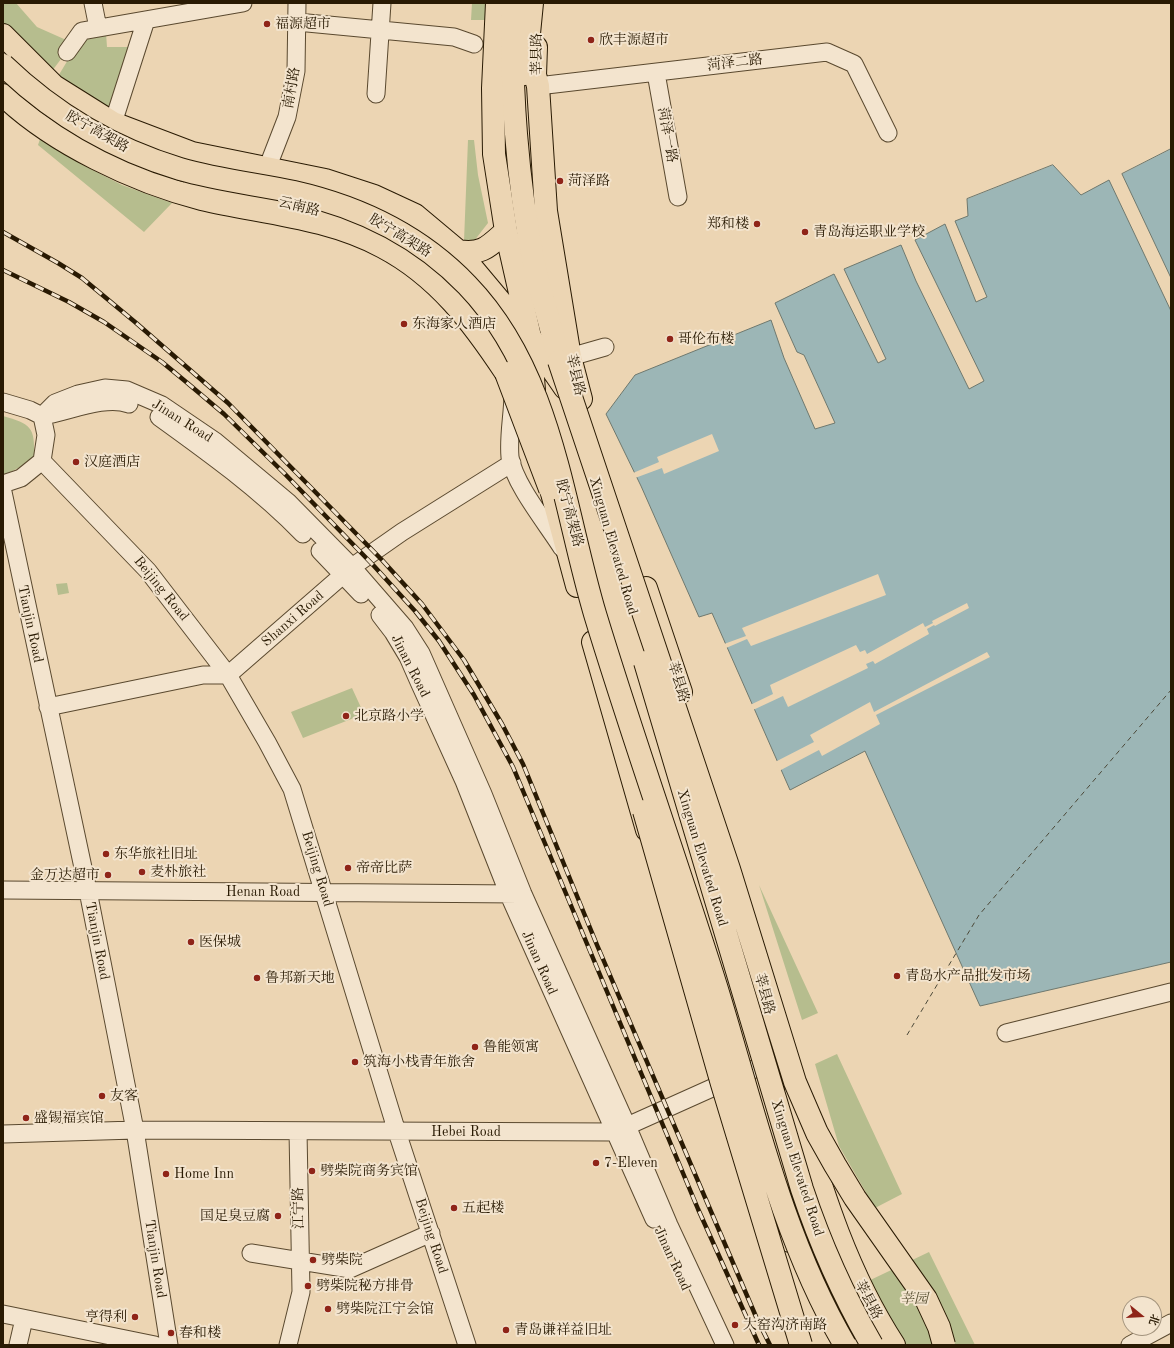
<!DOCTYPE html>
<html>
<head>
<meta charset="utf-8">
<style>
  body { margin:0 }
  #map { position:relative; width:1174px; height:1348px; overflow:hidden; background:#ecd5b3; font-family:"Old Standard TT","Noto Serif SC",serif }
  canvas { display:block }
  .frame { position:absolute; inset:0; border:4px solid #291a03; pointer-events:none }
  .north { position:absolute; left:1122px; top:1296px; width:40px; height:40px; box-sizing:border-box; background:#f3e4ce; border:1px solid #a2937d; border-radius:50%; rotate:108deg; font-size:11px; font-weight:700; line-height:16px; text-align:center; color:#291a03 }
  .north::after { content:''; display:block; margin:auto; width:14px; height:18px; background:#8f2418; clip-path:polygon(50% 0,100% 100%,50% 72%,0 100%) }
</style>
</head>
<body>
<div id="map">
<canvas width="1174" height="1348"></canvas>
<div class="frame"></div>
<div class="north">北</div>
</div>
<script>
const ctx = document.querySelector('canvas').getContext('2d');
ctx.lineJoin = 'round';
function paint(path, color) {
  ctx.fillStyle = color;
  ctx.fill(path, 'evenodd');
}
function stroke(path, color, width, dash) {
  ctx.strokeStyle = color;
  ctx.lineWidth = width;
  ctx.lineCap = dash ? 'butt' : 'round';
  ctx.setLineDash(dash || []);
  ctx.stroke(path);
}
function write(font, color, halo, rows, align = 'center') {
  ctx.font = font + ' "Old Standard TT","Noto Serif SC",serif';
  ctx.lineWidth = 4;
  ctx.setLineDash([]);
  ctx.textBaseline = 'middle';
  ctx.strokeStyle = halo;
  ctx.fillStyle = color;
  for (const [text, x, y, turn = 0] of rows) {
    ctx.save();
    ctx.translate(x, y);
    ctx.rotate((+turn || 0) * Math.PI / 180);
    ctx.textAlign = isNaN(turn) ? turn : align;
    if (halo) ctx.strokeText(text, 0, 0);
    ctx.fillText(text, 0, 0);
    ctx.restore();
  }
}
const green = new Path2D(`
  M3 3H16L37 27 73 43 52 71 3 24Z
  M472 3H485V20H471Z
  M106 33 107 47H132L111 109 57 78 83 35Z
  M40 139 79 163 122 185 172 203 144 232 38 145Z
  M468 140H474L478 175 488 223 474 241H464Z
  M3 416C31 424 35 427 34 456L20 467 3 476Z
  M67 583 69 593 58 595 56 584Z
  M352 688 364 714 303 738 291 712Z
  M759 885 818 1013 802 1020Z
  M837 1054 902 1194 875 1208 839 1146 815 1064Z
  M929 1252 975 1345H903L862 1284Z`);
const water = new Path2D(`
  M1171 149V278L1122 174Z
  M1053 165 1081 195 1109 180 1171 311V962L980 1006 865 751 790 790 712 613 699 617 641 486 606 414 635 375 771 320 784 358 815 429 835 423 804 355 797 352 775 303 834 274 878 363 886 359 844 269 901 245 916 281 969 389 984 381 915 240 945 224 976 302 987 297 955 221 968 216 967 199Z`);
const pier = new Path2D(`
  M712 434 719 451 664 474 662 468 635 478 633 473 659 462 657 457Z
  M878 574 886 595 751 646 747 639 726 648 724 644 746 636 742 628Z
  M967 603 969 608 935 626 934 625 927 629 929 634 875 664 873 661 866 664 868 668 788 707 783 696 753 710 750 705 773 694 770 685 856 645 860 652 865 650 867 654 923 623 925 627 933 623 932 621Z
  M987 652 990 657 876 715 880 724 822 756 819 750 779 771 775 762 814 742 810 735 870 702 874 712Z`);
const ferry = new Path2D(`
  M907 1035 979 915 1171 690`);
const minor = new Path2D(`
  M93 3 98 28
  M297 22 454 37 474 44
  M67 52 82 31 243 3
  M656 73 678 197
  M538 86 827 52 854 64 888 133
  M376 94 382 3
  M113 123 146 20
  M263 179 287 117 296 71 297 3
  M570 357 605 347
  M513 393C513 414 508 436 510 457 514 484 547 524 562 548
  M3 402 30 410 42 416 46 435 42 461 21 478 3 484
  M42 416 55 403 78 394 105 388 127 390 162 405 215 441 288 502 352 567 405 628 421 653 483 794 523 894 627 1126 669 1225 725 1345
  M42 416C68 412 105 395 129 404
  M159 417C209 453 259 489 303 534
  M42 461 148 571 228 675 267 742 292 789 397 1132 467 1345
  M3 492 88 891 135 1130 169 1345
  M320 551 361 594
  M380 615 393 632 408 657 419 682 464 781 509 895 654 1219
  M48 707 203 675H228L352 567 402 532 512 463
  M3 890 519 894
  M1006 1033 1171 992
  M3 1134 135 1130 614 1132 781 1057
  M251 1253 350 1269 431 1233
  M3 1314 155 1345
  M18 1345 24 1319
  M288 1345 301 1292 298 1131
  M1130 1345 1171 1323`);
const major = new Path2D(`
  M497 3 493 88 494 154 506 231 530 337 534 391
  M3 35 54 86 113 123 192 153 325 180 374 196 415 215 458 251 530 337 565 388
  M536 47 535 75 538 86 546 211 570 357 581 399
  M195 184 308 208 346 221
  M458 251C483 255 489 246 506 231
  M546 471 577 586
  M646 588 681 692
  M593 642 647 830
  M793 1097C820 1184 844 1268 894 1345
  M784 1263 813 1329 823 1345`);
const highway = new Path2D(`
  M513 3C510 86 517 182 534 263 541 296 552 328 559 361
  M525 74 532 3
  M3 95C53 143 135 182 202 199 262 213 328 217 383 247 438 276 473 323 506 373`);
const rail = new Path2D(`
  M3 232 58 263 82 278 135 322 228 403 382 560 422 604 464 660 502 724 523 764 597 945 757 1319 770 1345
  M3 270 69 302 104 322 162 362 185 381 224 414 284 473 374 566 415 611 439 641 474 695 513 767 698 1209 759 1345`);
const highwayBridge = new Path2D(`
  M3 65C53 113 113 149 180 169 218 180 256 184 294 192 360 207 421 237 467 285 552 373 562 503 595 614 633 739 677 862 716 986 753 1106 781 1236 845 1345
  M559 361 729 869 795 1082 817 1133 835 1165 855 1198 926 1299 939 1327 944 1345
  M506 373 550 489
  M645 662 802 1189C820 1243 843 1295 872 1345
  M644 811 722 1084 801 1345`);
const markers = [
  [267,24,4,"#8f2418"],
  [591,40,4,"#8f2418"],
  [560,181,4,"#8f2418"],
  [757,224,4,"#8f2418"],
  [805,232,4,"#8f2418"],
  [404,324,4,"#8f2418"],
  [670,339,4,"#8f2418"],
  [76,462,4,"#8f2418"],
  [346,716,4,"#8f2418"],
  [106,854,4,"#8f2418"],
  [348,868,4,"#8f2418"],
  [142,872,4,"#8f2418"],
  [108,875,4,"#8f2418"],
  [191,942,4,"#8f2418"],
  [897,976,4,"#8f2418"],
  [257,978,4,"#8f2418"],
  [475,1047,4,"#8f2418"],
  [355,1062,4,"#8f2418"],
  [102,1096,4,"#8f2418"],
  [26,1118,4,"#8f2418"],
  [596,1163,4,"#8f2418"],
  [312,1171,4,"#8f2418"],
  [166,1174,4,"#8f2418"],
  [454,1208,4,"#8f2418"],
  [278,1216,4,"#8f2418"],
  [313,1260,4,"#8f2418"],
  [308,1286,4,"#8f2418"],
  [328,1309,4,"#8f2418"],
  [135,1317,4,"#8f2418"],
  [735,1325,4,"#8f2418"],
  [506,1330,4,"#8f2418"],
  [171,1333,4,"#8f2418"]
];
const poiNames = [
  ["福源超市",275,24],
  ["欣丰源超市",599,40],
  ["菏泽路",568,181],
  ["郑和楼",749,224,"right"],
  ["青岛海运职业学校",813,232],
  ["东海家人酒店",412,324],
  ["哥伦布楼",678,339],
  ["汉庭酒店",84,462],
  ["北京路小学",354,716],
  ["东华旅社旧址",114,854],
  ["帝帝比萨",356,868],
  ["麦朴旅社",150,872],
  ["金万达超市",100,875,"right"],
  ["医保城",199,942],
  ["青岛水产品批发市场",905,976],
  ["鲁邦新天地",265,978],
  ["鲁能领寓",483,1047],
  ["筑海小栈青年旅舍",363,1062],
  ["友客",110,1096],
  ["盛锡福宾馆",34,1118],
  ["7-Eleven",604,1163],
  ["劈柴院商务宾馆",320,1171],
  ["Home Inn",174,1174],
  ["五起楼",462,1208],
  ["国足臭豆腐",270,1216,"right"],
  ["劈柴院",321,1260],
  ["劈柴院秘方排骨",316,1286],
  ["劈柴院江宁会馆",336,1309],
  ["亨得利",127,1317,"right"],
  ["大窑沟济南路",743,1325],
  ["青岛谦祥益旧址",514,1330],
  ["春和楼",179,1333]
];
const streetNames = [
  ["莘县路",537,54,-90],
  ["菏泽二路",735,63,-7],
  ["南村路",292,88,-80],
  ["胶宁高架路",97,132,29],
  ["菏泽一路",667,135,80],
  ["云南路",299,207,14],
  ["胶宁高架路",400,236,31],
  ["莘县路",575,375,77],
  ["Jinan Road",182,421,32],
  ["胶宁高架路",569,513,75],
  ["Xinguan Elevated Road",613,546,74],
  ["Beijing Road",161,589,51],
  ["Shanxi Road",293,619,-41],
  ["Tianjin Road",30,624,78],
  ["Jinan Road",410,666,63],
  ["莘县路",678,682,73],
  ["Xinguan Elevated Road",702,858,73],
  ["Beijing Road",317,869,73],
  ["Henan Road",263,892],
  ["Tianjin Road",97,941,79],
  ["Jinan Road",539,963,66],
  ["莘县路",764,994,75],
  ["Hebei Road",466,1132],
  ["Xinguan Elevated Road",797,1168,72],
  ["江宁路",299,1208,-91],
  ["Beijing Road",431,1236,72],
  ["Tianjin Road",155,1259,81],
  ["Jinan Road",672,1259,65],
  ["莘县路",868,1300,62]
];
const parkNames = [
  ["莘园",914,1299]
];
paint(green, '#b6bd8e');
paint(water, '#9cb6b6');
stroke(water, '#6e786e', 1);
paint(pier, '#ecd5b3');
stroke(ferry, '#4c4939', 1, [5, 4]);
stroke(minor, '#5a492f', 19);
stroke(major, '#291a03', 24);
stroke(highway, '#291a03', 24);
stroke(minor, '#f3e4ce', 17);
stroke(major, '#ecd5b3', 22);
stroke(highway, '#ecd5b3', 22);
stroke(rail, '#291a03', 4.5);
stroke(rail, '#f3e4ce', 3, [9]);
stroke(highwayBridge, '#291a03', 24, []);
stroke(highwayBridge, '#ecd5b3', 22);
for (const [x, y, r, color] of markers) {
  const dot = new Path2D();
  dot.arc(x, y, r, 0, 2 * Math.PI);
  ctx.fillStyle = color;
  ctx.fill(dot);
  stroke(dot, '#f3e4ce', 1.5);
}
write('14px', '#291a03', '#f3e4ce', poiNames, 'left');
write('14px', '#291a03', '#f3e4ce', streetNames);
write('italic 14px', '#534b2d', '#f3e4ce', parkNames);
</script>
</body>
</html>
